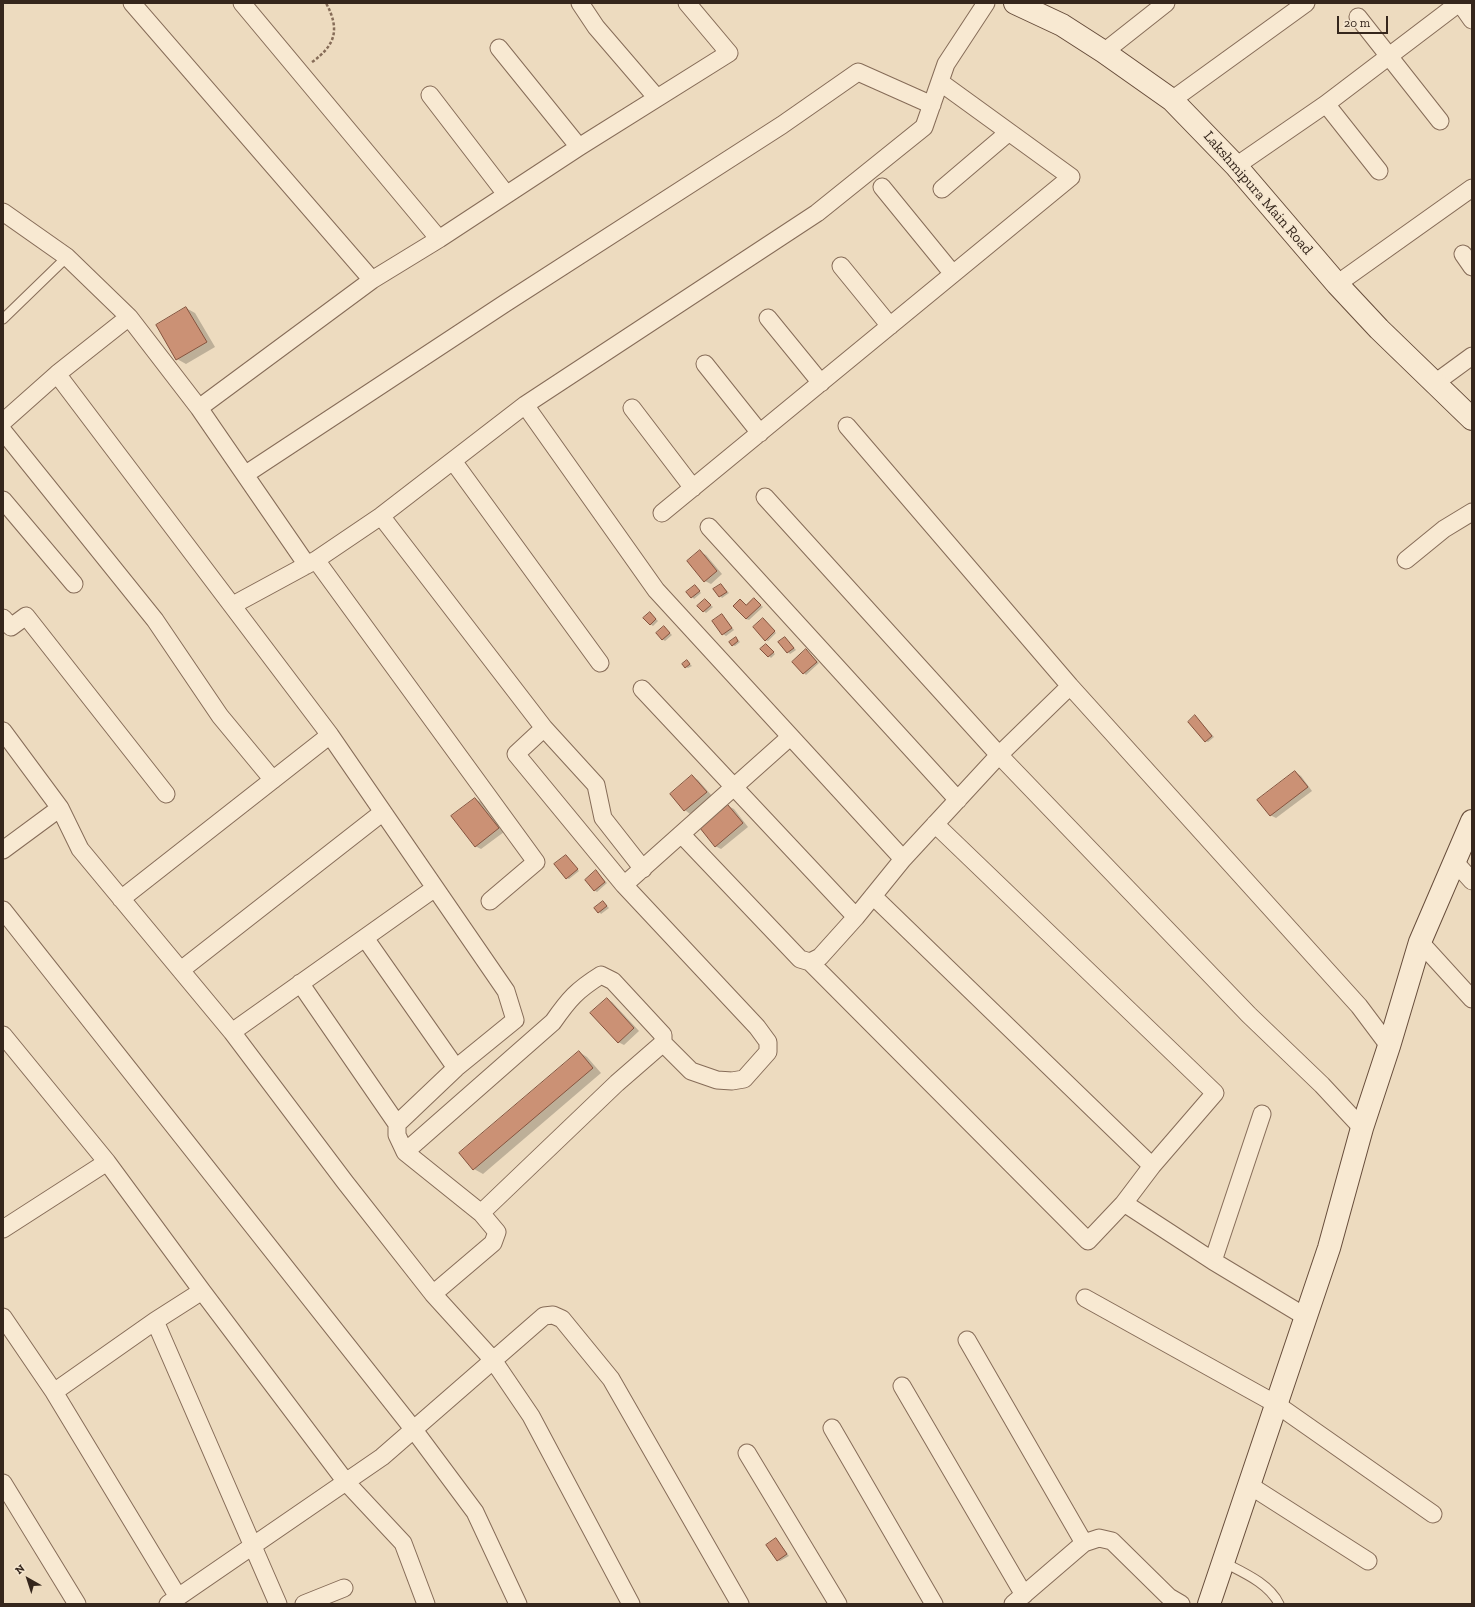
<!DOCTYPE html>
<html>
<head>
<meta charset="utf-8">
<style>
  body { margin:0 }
  #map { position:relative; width:1475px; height:1607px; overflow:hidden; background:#eddbbf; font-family:"Zilla Slab",serif }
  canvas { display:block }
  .frame { position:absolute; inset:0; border:4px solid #35261c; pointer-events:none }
  .north { position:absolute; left:8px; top:1559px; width:40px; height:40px; -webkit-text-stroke:3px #f5e6cf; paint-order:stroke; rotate:321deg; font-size:11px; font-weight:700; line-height:16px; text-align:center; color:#35261c }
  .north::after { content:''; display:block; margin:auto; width:14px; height:18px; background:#35261c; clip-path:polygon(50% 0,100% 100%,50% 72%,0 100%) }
  .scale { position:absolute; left:1337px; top:16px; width:51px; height:18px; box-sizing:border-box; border:2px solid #35261c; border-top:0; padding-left:5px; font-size:12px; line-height:14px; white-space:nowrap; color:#35261c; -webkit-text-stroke:3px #f5e6cf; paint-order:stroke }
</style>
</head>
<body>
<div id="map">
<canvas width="1475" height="1607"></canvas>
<div class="frame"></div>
<div class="north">N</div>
<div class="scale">20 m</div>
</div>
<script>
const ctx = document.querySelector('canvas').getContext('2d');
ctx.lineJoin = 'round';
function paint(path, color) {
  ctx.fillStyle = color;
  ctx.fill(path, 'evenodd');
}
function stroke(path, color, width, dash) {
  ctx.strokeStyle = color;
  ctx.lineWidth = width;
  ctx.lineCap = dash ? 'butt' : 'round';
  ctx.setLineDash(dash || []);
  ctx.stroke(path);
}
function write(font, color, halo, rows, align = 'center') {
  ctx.font = font + ' "Zilla Slab",serif';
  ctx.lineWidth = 3.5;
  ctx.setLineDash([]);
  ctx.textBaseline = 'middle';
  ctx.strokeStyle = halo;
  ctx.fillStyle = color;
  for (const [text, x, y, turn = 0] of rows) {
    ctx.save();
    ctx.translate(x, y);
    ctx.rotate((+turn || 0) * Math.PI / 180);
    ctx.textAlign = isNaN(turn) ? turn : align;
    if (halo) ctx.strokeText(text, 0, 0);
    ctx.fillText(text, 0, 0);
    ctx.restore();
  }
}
const shadow = new Path2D(`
  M186 308 195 313 215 347 186 364 177 359Z
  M700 552 706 555 722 574 711 584 705 581Z
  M721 585 729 593 722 598 715 590Z
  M697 588 701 593 694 599 688 592Z
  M754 599 763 607 749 620 746 619 741 600 747 606Z
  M705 600 713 607 706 613 698 606Z
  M650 613 658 621 653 626 650 624Z
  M722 615 734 630 726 636 723 634Z
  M765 621 776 633 768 641 765 640Z
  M666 629 672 635 665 641 662 639Z
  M736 638 740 642 735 646 733 645Z
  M785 638 796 650 790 654 780 643Z
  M766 645 775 654 771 658 769 656Z
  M807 651 819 663 806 675 793 662Z
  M687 661 692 666 688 668 686 667Z
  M1197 718 1214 737 1208 742 1206 741Z
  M1295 772 1301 776 1312 791 1276 818 1270 815Z
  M693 777 698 780 712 796 690 814 685 810Z
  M475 799 481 802 504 832 481 849 475 846Z
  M728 806 734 809 748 827 721 849 715 846Z
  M566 856 579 871 569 879 567 878Z
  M596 872 607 883 597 892 594 890Z
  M603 902 609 908 601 914 596 908Z
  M607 999 612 1002 639 1031 624 1045 618 1042Z
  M579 1052 587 1057 601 1073 483 1174 474 1169 460 1153Z
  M776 1539 789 1556 780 1561 778 1560Z`);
const building = new Path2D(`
  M186 307 207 342 176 360 156 325Z
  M700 550 717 571 704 582 687 561Z
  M721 584 727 592 719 597 713 589Z
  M695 585 700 591 691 598 686 592Z
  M754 598 761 605 746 619 733 606 740 599 746 605Z
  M705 599 711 605 703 612 697 606Z
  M650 612 656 619 650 625 643 618Z
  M722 614 732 628 722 635 712 621Z
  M763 618 775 631 765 641 753 627Z
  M664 626 670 633 662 640 656 633Z
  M736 637 738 641 732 646 729 642Z
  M785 637 794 648 787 653 778 642Z
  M766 644 774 652 768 657 760 649Z
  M806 649 817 662 803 674 792 662Z
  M687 660 690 664 685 668 682 664Z
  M1195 715 1212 736 1205 742 1188 722Z
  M1295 771 1308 787 1270 816 1257 800Z
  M692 775 707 792 684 811 670 794Z
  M475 798 499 828 475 847 451 816Z
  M728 805 743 823 715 847 700 828Z
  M566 855 578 869 566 879 554 864Z
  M596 870 605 882 594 891 585 880Z
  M603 901 607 906 598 913 594 908Z
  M607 998 634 1028 618 1043 590 1013Z
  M579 1051 593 1068 473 1170 459 1153Z
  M776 1538 787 1554 777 1561 766 1545Z`);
const path = new Path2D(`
  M312 62C336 45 340 29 326 3`);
const lane = new Path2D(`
  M3 319 67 257
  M1223 1562C1242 1572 1269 1583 1279 1604`);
const street = new Path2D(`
  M132 3 372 280
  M242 3 439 239
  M580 3 596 27 657 98
  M1460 3 1472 20
  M1358 17 1440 121
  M499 48 579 147
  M1104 52 1166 3
  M430 95 506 194
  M1172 100 1306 3
  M1326 104 1379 171
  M1236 166 1326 104 1459 3
  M882 187 953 274
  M942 189 1009 132
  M3 212 67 257 129 317 57 374 3 422
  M1463 254 1472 267
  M841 266 890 326
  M1337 284 1472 188
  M129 317 199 408 307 565
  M768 318 821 383
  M705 364 760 433
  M57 374 330 735 506 991 515 1020 456 1068 397 1124
  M1435 383 1472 356
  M525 405 656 590 903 859
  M199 408 372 280 439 239 579 147 729 53 687 3
  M632 408 693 488
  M847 426 1070 686 1359 1006 1389 1046
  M3 431 155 620 220 716 273 780
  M453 461 600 663
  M246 474 504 304 782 125 858 72 932 105
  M765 497 999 755 1249 1015 1322 1085 1362 1128
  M3 500 74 584
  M662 513 1071 177 940 82
  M381 516 544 728 516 754 624 885 790 737
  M709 527 958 800
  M316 560 536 862 490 901
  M1406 560 1444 529 1472 512
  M233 605 316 560 381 516 525 405 817 213 924 127 946 64 986 3
  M3 618 11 627 26 616 166 794
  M642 689 856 917
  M544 728 596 785 603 818 643 869
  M3 731 60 808 3 850
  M60 808 80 849 232 1032 345 1182 433 1294 493 1360 531 1416 631 1604
  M682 835 800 959 810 962 820 957 856 917 903 859 999 755 1070 686
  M1454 861 1472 881
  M624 885 757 1027 768 1042V1052L744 1079 732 1081 717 1080 691 1071 663 1043
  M873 896 1152 1166 1215 1093 935 824
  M121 899 330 735
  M3 910 414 1430 475 1512 518 1604
  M365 938 456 1068
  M1420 942 1472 999
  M810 962 1088 1241 1124 1203 1213 1261 1306 1317
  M181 970 383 812
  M300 983 397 1124V1135L405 1152 481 1213 497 1232 493 1243 433 1294
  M232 1032 435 888
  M3 1035 107 1162 202 1291 346 1482 403 1543 426 1604
  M405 1152 553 1022C569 999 577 990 601 975L613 981 663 1035V1043L617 1083 481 1213
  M1124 1203 1152 1166
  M3 1229 107 1162
  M1213 1261 1262 1114
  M1085 1298 1276 1404 1433 1514
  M3 1317 54 1392 178 1597
  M155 1321 278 1604
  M967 1340 1084 1543
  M902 1386 1024 1595
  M54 1392 155 1321 202 1291
  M832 1428 934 1604
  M747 1453 838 1604
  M3 1483 77 1604
  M1249 1485 1368 1561
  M168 1604 382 1457 544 1316 553 1315 562 1319 611 1379 740 1604
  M304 1604 344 1588
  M1013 1604 1084 1543 1099 1538 1112 1541 1169 1597 1181 1604`);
const secondary = new Path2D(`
  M1015 3 1062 25 1104 52 1172 100 1236 166 1337 284 1379 329 1472 419
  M1209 1604 1329 1248 1362 1128 1389 1046 1420 942 1472 821`);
const streetNames = [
  ["Lakshmipura Main Road",1258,193,49]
];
paint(shadow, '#0003');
paint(building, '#cb9175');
stroke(building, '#85533e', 1);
stroke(lane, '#866c58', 11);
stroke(street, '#866c58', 19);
stroke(secondary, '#674d3b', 24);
stroke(path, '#866c58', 2.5, [3, 2]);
stroke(lane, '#f8e9d2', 9);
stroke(street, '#f8e9d2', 17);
stroke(secondary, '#f8e9d2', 22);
write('15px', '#35261c', '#f5e6cf', streetNames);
</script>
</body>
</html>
